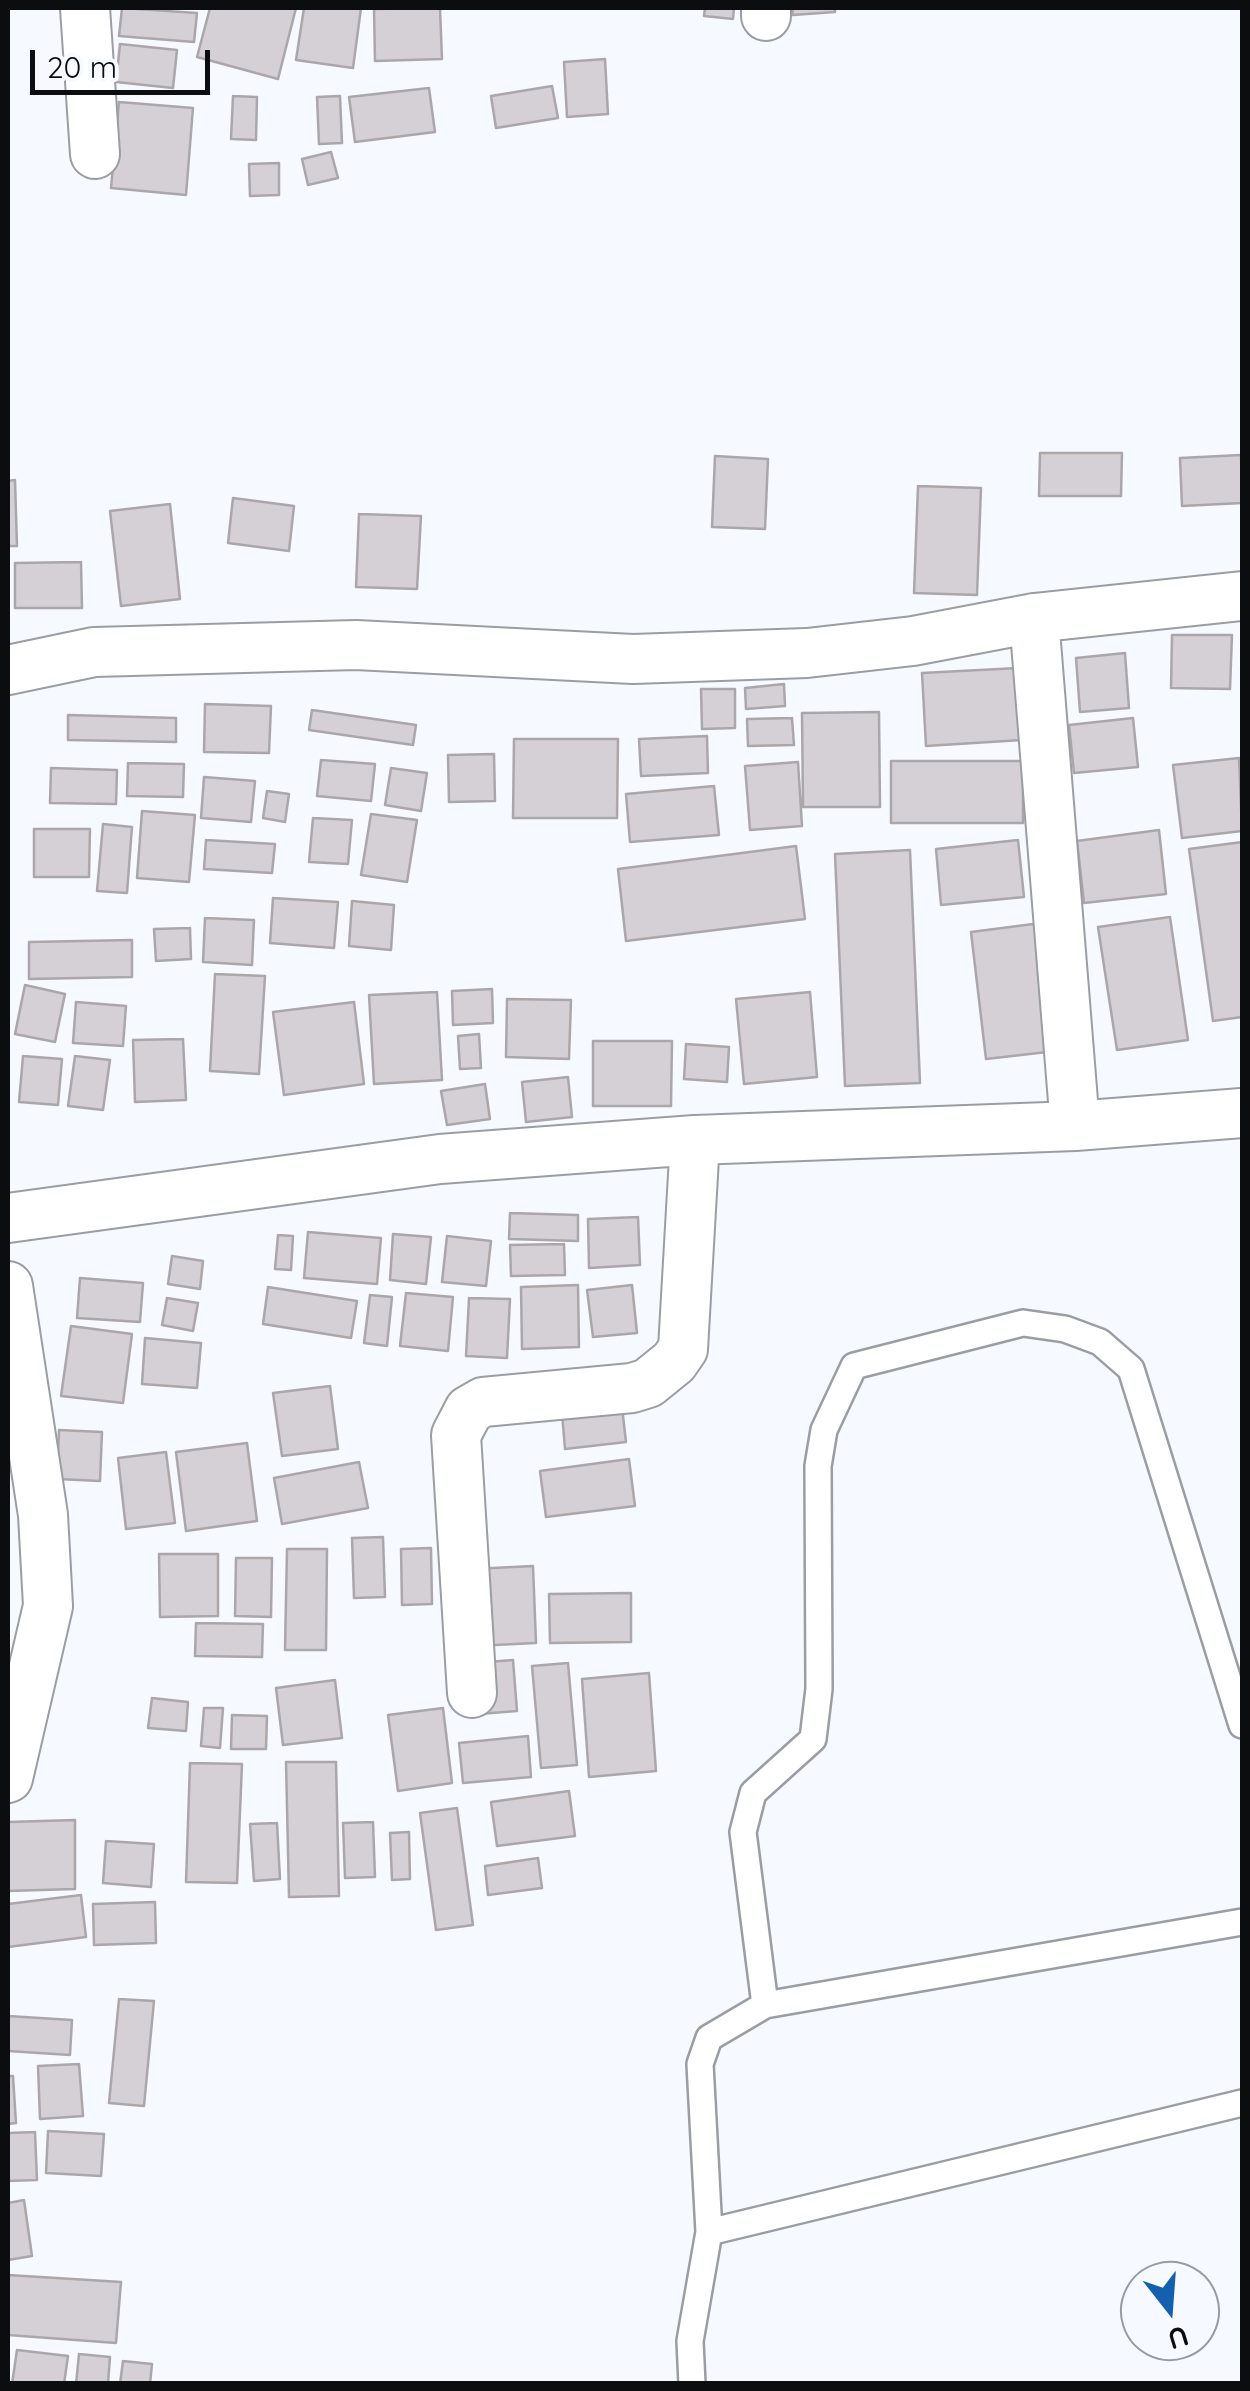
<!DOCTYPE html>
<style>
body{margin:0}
#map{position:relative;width:1250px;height:2391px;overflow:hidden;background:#f6f9ff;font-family:Quicksand,sans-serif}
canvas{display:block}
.frame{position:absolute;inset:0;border:10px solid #0c0d0e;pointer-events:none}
.north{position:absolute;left:1120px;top:2261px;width:100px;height:100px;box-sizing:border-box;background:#f6f9ff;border:2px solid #989b9f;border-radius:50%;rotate:163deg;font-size:28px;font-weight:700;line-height:40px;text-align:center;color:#0c0d0e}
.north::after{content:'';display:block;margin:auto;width:35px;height:45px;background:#145fae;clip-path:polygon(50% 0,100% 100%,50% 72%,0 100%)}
.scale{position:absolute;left:30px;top:50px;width:180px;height:45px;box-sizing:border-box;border:5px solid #0c0d0e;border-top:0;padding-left:12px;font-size:30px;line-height:35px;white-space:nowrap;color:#0c0d0e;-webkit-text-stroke:8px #f6f9ff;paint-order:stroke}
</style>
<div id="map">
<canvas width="1250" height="2391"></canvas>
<div class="frame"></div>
<div class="north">U</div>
<div class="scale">20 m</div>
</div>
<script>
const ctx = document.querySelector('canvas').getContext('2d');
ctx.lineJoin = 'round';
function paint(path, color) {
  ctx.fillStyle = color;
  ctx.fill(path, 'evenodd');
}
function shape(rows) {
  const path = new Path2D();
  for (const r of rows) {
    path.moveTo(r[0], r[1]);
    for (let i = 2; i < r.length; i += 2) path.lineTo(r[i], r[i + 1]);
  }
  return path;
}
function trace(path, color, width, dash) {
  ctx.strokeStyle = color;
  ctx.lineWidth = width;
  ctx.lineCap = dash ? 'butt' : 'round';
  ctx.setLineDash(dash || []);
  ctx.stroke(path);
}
const building = shape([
 [122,8,197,13,194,42,119,36,122,8],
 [210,8,296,8,278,79,197,57,210,8],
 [304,8,361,8,353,68,296,60,304,8],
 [440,8,442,59,375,61,374,9,440,8],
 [705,8,734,8,733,19,704,16,705,8],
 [792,8,835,8,835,12,793,15,792,8],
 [120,44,177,50,173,88,116,82,120,44],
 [605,59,608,114,567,117,564,62,605,59],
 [552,86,558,118,496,128,491,96,552,86],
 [429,88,435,132,355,142,349,97,429,88],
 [233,96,257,97,256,140,231,139,233,96],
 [340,96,342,143,319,144,317,97,340,96],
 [119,102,193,108,186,195,111,188,119,102],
 [331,152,338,178,308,185,302,159,331,152],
 [279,163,279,195,250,196,249,164,279,163],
 [1040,453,1122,453,1121,496,1039,496,1040,453],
 [1241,455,1242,503,1182,506,1180,458,1241,455],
 [715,456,768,459,765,529,712,527,715,456],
 [15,480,17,546,8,546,8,481,15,480],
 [918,486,981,488,977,595,914,593,918,486],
 [233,498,294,506,289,551,228,543,233,498],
 [170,504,180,599,121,606,110,511,170,504],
 [359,514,421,516,417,589,356,587,359,514],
 [81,562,82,608,15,608,15,563,81,562],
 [1172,635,1232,635,1230,689,1171,688,1172,635],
 [1125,653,1129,708,1080,712,1076,658,1125,653],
 [1018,668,1022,740,926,746,922,673,1018,668],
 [784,684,785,706,746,709,745,688,784,684],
 [701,689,735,689,735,728,702,729,701,689],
 [205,704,271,706,269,753,204,752,205,704],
 [312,710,416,725,413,745,309,730,312,710],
 [879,712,880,807,803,807,802,713,879,712],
 [68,715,176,718,176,742,68,740,68,715],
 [792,718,794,745,748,746,747,719,792,718],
 [1133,718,1138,767,1074,773,1069,725,1133,718],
 [707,736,708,773,641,776,639,739,707,736],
 [514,739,618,739,617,818,513,818,514,739],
 [494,754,495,801,449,802,448,755,494,754],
 [1239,758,1242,831,1182,838,1173,765,1239,758],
 [321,760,375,764,371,801,317,796,321,760],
 [891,761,1023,761,1023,823,891,823,891,761],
 [798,762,802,826,750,830,745,766,798,762],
 [128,763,184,764,183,797,127,796,128,763],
 [51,768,117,770,116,804,50,803,51,768],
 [391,768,427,773,421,811,385,805,391,768],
 [204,777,255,781,251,822,201,818,204,777],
 [714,786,719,835,630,842,626,794,714,786],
 [267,791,289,794,285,822,263,818,267,791],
 [142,811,195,815,189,882,137,878,142,811],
 [371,814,417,820,407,882,361,875,371,814],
 [313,818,352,820,348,864,309,862,313,818],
 [103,824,132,827,127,893,97,891,103,824],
 [34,829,90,829,89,877,34,877,34,829],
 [1159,830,1166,894,1084,903,1077,841,1159,830],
 [206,840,275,844,272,873,204,869,206,840],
 [1018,840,1024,897,941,905,936,849,1018,840],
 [1242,842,1242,1017,1213,1021,1189,849,1242,842],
 [796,846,805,919,626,941,618,869,796,846],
 [910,850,920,1083,845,1086,835,854,910,850],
 [273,898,338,902,334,948,270,943,273,898],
 [352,901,394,905,391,950,349,946,352,901],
 [1170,917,1188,1040,1117,1050,1098,927,1170,917],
 [205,918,254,920,252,965,203,962,205,918],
 [1041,923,1056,1051,986,1059,971,932,1041,923],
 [190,928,191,959,156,961,154,929,190,928],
 [132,940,132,977,29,979,29,942,132,940],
 [215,974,265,976,259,1074,210,1071,215,974],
 [25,985,65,994,55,1042,15,1034,25,985],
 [492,989,493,1023,453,1025,452,991,492,989],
 [437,992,442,1080,374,1084,369,995,437,992],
 [810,992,817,1077,744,1084,736,999,810,992],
 [507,999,571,1000,569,1059,506,1057,507,999],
 [76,1002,126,1006,123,1046,73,1043,76,1002],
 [354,1002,364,1084,284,1095,273,1012,354,1002],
 [479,1034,481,1068,460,1069,458,1036,479,1034],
 [183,1039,186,1100,135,1102,133,1040,183,1039],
 [593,1041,672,1041,671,1106,593,1106,593,1041],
 [686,1044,729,1047,727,1082,684,1079,686,1044],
 [23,1056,62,1059,58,1105,19,1102,23,1056],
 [75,1056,110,1060,103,1110,68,1106,75,1056],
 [568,1077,572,1117,526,1122,522,1082,568,1077],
 [485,1084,490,1119,447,1125,441,1091,485,1084],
 [510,1213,578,1215,578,1241,509,1239,510,1213],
 [638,1217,640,1265,589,1268,588,1219,638,1217],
 [308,1232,381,1238,377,1284,304,1278,308,1232],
 [393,1234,431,1237,426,1284,390,1280,393,1234],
 [278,1235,293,1236,291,1270,275,1269,278,1235],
 [447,1236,491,1241,486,1286,442,1282,447,1236],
 [564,1244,565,1275,511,1276,510,1245,564,1244],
 [172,1256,203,1261,200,1289,168,1284,172,1256],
 [80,1278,143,1283,140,1322,77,1318,80,1278],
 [578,1285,579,1347,522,1349,521,1287,578,1285],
 [632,1285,637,1333,593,1337,587,1290,632,1285],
 [268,1287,357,1301,351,1338,263,1324,268,1287],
 [406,1293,453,1297,448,1351,400,1346,406,1293],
 [370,1295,392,1297,387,1346,364,1343,370,1295],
 [167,1298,198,1303,193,1331,162,1325,167,1298],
 [469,1298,510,1299,507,1358,466,1356,469,1298],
 [71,1326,132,1334,123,1403,61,1396,71,1326],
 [145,1338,201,1343,197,1388,142,1384,145,1338],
 [330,1386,338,1449,282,1456,273,1393,330,1386],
 [622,1407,626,1442,565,1449,562,1413,622,1407],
 [59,1430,102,1432,100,1481,57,1479,59,1430],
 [247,1443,257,1521,186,1531,176,1452,247,1443],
 [166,1452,175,1523,126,1529,118,1458,166,1452],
 [629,1459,635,1506,546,1517,540,1471,629,1459],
 [359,1462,368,1508,282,1524,274,1478,359,1462],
 [383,1537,385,1597,354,1598,352,1538,383,1537],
 [431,1548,432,1604,402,1605,401,1549,431,1548],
 [287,1549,327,1549,326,1650,285,1650,287,1549],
 [159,1554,218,1554,218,1616,160,1617,159,1554],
 [236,1558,272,1558,271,1617,235,1616,236,1558],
 [533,1566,536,1643,475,1646,472,1569,533,1566],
 [631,1593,631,1642,550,1643,549,1594,631,1593],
 [196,1623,263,1624,262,1657,195,1656,196,1623],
 [513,1660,517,1711,479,1714,475,1663,513,1660],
 [568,1663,577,1765,541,1768,532,1666,568,1663],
 [649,1673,656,1771,589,1777,582,1679,649,1673],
 [335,1680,342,1738,283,1745,276,1688,335,1680],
 [152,1698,188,1702,186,1731,148,1728,152,1698],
 [204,1708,223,1708,220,1748,201,1746,204,1708],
 [443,1708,452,1783,398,1791,388,1715,443,1708],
 [232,1715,267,1716,266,1749,231,1749,232,1715],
 [528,1736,531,1777,463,1783,459,1743,528,1736],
 [286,1762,336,1762,339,1896,289,1897,286,1762],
 [190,1763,242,1764,237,1883,186,1882,190,1763],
 [569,1791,575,1836,497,1846,491,1802,569,1791],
 [457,1808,473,1925,436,1930,420,1813,457,1808],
 [75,1820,75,1889,8,1891,8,1822,75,1820],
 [373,1822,375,1877,345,1878,343,1823,373,1822],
 [277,1823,280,1879,254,1881,250,1824,277,1823],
 [409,1832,410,1879,392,1880,390,1833,409,1832],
 [106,1841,154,1844,151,1887,103,1883,106,1841],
 [538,1858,542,1888,488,1895,485,1866,538,1858],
 [81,1895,86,1937,8,1947,8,1904,81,1895],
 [155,1902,156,1943,94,1945,93,1904,155,1902],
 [119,1999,154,2001,144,2106,109,2103,119,1999],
 [8,2016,72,2020,70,2055,8,2051,8,2016],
 [79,2064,83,2116,40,2119,38,2066,79,2064],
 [8,2076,13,2076,16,2123,8,2124,8,2076],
 [48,2131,104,2134,101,2176,46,2173,48,2131],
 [35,2132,37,2180,8,2181,8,2133,35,2132],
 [24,2200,32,2256,8,2260,8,2203,24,2200],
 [8,2275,121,2282,116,2343,8,2335,8,2275],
 [17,2350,68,2356,64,2384,12,2384,17,2350],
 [79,2354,110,2357,108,2384,76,2384,79,2354],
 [123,2361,152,2364,150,2384,120,2384,123,2361]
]);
paint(building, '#d5d0d5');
trace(building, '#aba6aa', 2.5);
const service = shape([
 [765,2005,743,1832,753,1793,813,1739,819,1689,818,1466,824,1430,854,1366,1023,1323,1065,1329,1100,1342,1131,1369,1242,1725],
 [709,2232,700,2064,709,2038,765,2005,1242,1922],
 [692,2384,690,2341,709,2232,1242,2103]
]);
const minor = shape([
 [85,8,95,154],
 [766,8,766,16],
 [1034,618,1075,1126],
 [8,670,94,652,356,645,633,659,807,653,913,641,1034,618,1242,596],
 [8,1218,440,1159,695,1140,1075,1126,1242,1113],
 [8,1286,43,1515,48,1606,8,1778],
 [472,1693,456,1435,469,1410,483,1402,632,1388,648,1383,674,1362,683,1349,695,1140]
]);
trace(service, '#9a9da2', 30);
trace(minor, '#9a9da2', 52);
trace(service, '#fff', 25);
trace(minor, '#fff', 48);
</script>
